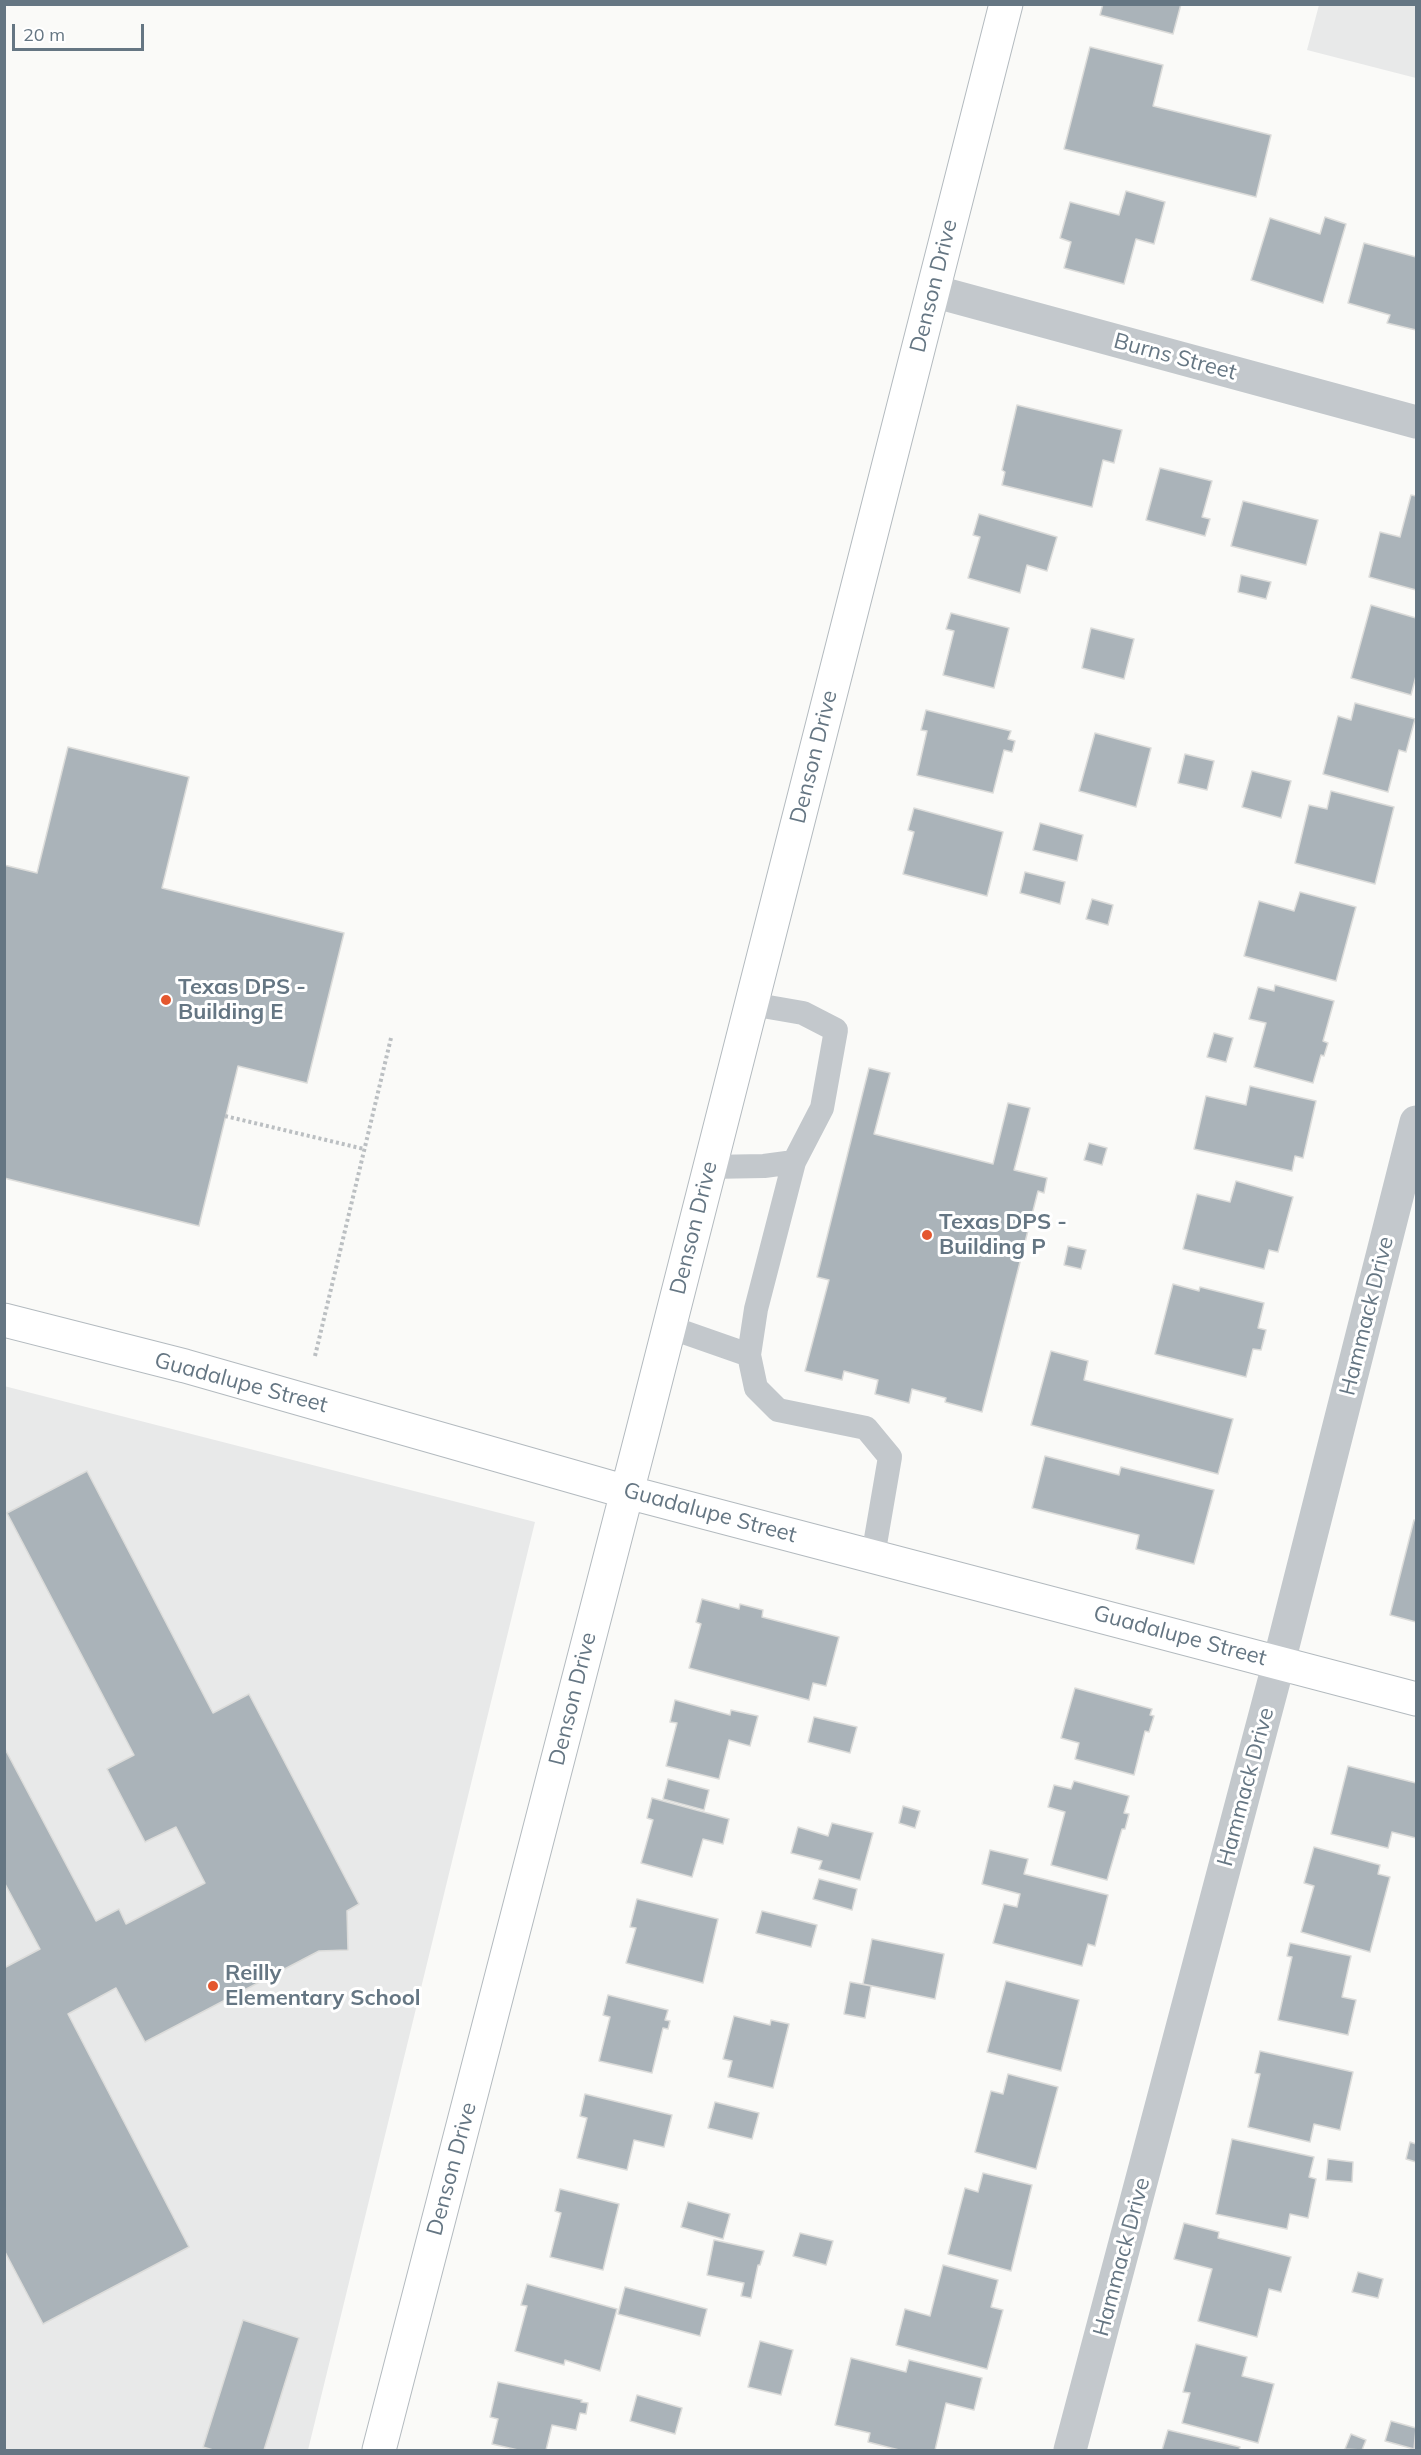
<!DOCTYPE html>
<style>
body{margin:0}
#map{position:relative;width:1421px;height:2455px;overflow:hidden;background:#fafaf8;font-family:Mulish,sans-serif}
canvas{display:block}
.frame{position:absolute;inset:0;border:6px solid #657683;pointer-events:none}
.scale{position:absolute;left:12px;top:24px;width:132px;height:27px;box-sizing:border-box;border:3px solid #657683;border-top:0;padding-left:8px;font-size:18px;line-height:21px;white-space:nowrap;color:#657683;-webkit-text-stroke:4px #fff;paint-order:stroke}
</style>
<div id="map">
<canvas width="1421" height="2455"></canvas>
<div class="frame"></div>
<div class="scale">20 m</div>
</div>
<script>
const ctx = document.querySelector('canvas').getContext('2d');
ctx.lineJoin = 'round';
function paint(path, color) {
  ctx.fillStyle = color;
  ctx.fill(path, 'evenodd');
}
function shape(rows) {
  const path = new Path2D();
  for (const r of rows) {
    path.moveTo(r[0], r[1]);
    for (let i = 2; i < r.length; i += 2) path.lineTo(r[i], r[i + 1]);
  }
  return path;
}
function trace(path, color, width, dash) {
  ctx.strokeStyle = color;
  ctx.lineWidth = width;
  ctx.lineCap = dash ? 'butt' : 'round';
  ctx.setLineDash(dash || []);
  ctx.stroke(path);
}
function label(font, color, halo, rows, align = 'center') {
  ctx.font = font + ' Mulish,sans-serif';
  ctx.lineWidth = 6;
  ctx.setLineDash([]);
  ctx.textBaseline = 'middle';
  ctx.strokeStyle = halo;
  ctx.fillStyle = color;
  for (const [text, x, y, turn = 0] of rows) {
    ctx.save();
    ctx.translate(x, y);
    ctx.rotate((+turn || 0) * Math.PI / 180);
    ctx.textAlign = isNaN(turn) ? turn : align;
    if (halo) ctx.strokeText(text, 0, 0);
    ctx.fillText(text, 0, 0);
    ctx.restore();
  }
}
paint(shape([
 [1319,5,1416,5,1416,78,1307,50],
 [4,1386,535,1522,308,2450,5,2450]
]), '#e8e9e9');
const building = shape([
 [1103,4,1181,4,1173,34,1100,15,1103,4],
 [1090,47,1163,65,1153,106,1271,135,1256,197,1064,149,1090,47],
 [1126,191,1165,202,1154,244,1136,239,1124,284,1064,268,1071,242,1060,238,1070,202,1119,215,1126,191],
 [1325,217,1346,224,1323,303,1251,280,1270,218,1320,234,1325,217],
 [1364,243,1416,257,1416,330,1387,323,1390,315,1348,303,1364,243],
 [1017,405,1122,430,1114,463,1103,460,1092,507,1002,485,1005,472,1002,470,1017,405],
 [1160,468,1212,481,1202,517,1210,519,1205,536,1146,520,1160,468],
 [1411,495,1416,496,1416,590,1369,577,1380,532,1400,537,1411,495],
 [1243,501,1318,520,1306,565,1231,546,1243,501],
 [979,514,1057,537,1047,571,1027,565,1020,593,968,578,980,537,973,535,979,514],
 [1241,575,1271,582,1266,599,1238,592,1241,575],
 [1371,605,1416,618,1416,676,1411,695,1351,678,1371,605],
 [951,613,1009,628,994,688,943,675,954,631,946,629,951,613],
 [1091,628,1134,639,1124,679,1082,668,1091,628],
 [1355,703,1415,719,1406,752,1399,750,1388,792,1323,774,1338,716,1351,720,1355,703],
 [926,710,1011,731,1008,739,1015,741,1013,749,1012,752,1004,750,993,793,917,775,927,731,921,730,926,710],
 [1095,733,1151,748,1136,807,1079,791,1095,733],
 [68,747,189,777,162,888,344,933,307,1083,238,1066,199,1226,4,1178,4,865,37,873,68,747],
 [1185,754,1214,761,1207,790,1178,783,1185,754],
 [1252,771,1291,781,1281,818,1242,807,1252,771],
 [1331,791,1394,807,1375,884,1295,863,1309,805,1327,809,1331,791],
 [914,808,1003,832,987,896,903,874,914,832,908,830,914,808],
 [1040,823,1083,835,1077,861,1033,850,1040,823],
 [1025,872,1065,882,1060,904,1020,893,1025,872],
 [1300,892,1356,907,1336,981,1244,956,1259,901,1294,911,1300,892],
 [1092,899,1113,905,1108,925,1086,919,1092,899],
 [1275,985,1334,1001,1323,1041,1328,1043,1324,1056,1321,1055,1313,1083,1254,1067,1266,1023,1249,1019,1258,987,1274,991,1275,985],
 [1214,1033,1233,1038,1226,1062,1207,1057,1214,1033],
 [869,1068,890,1073,874,1134,993,1164,1008,1103,1030,1108,1014,1170,1047,1178,1044,1193,1038,1191,982,1412,945,1402,946,1398,912,1389,909,1403,875,1394,878,1380,844,1371,842,1380,805,1371,829,1280,817,1277,869,1068],
 [1250,1086,1316,1101,1303,1158,1295,1156,1292,1171,1194,1149,1206,1096,1246,1105,1250,1086],
 [1089,1143,1107,1148,1102,1165,1084,1160,1089,1143],
 [1236,1181,1293,1197,1278,1252,1269,1250,1264,1269,1183,1249,1197,1194,1230,1202,1236,1181],
 [1068,1246,1086,1250,1081,1269,1064,1265,1068,1246],
 [1173,1284,1199,1291,1200,1287,1264,1303,1258,1328,1266,1330,1261,1350,1253,1349,1246,1377,1155,1354,1173,1284],
 [1051,1351,1088,1361,1084,1380,1233,1419,1218,1474,1031,1425,1051,1351],
 [1045,1456,1119,1475,1121,1467,1214,1490,1194,1564,1136,1549,1139,1535,1032,1508,1045,1456],
 [87,1471,213,1713,249,1694,359,1904,347,1911,348,1950,319,1951,145,2042,116,1988,68,2014,189,2247,43,2324,4,2250,4,1968,40,1949,4,1882,4,1747,96,1921,119,1909,126,1924,205,1883,176,1827,145,1842,107,1769,134,1755,7,1513,87,1471],
 [1414,1520,1416,1521,1416,1622,1390,1615,1414,1520],
 [702,1599,739,1609,740,1604,763,1610,762,1617,839,1637,826,1686,813,1683,809,1700,689,1668,701,1624,696,1622,702,1599],
 [1075,1688,1152,1709,1150,1715,1154,1716,1149,1732,1145,1731,1134,1775,1075,1759,1079,1743,1061,1738,1075,1688],
 [675,1700,730,1715,731,1710,758,1716,750,1746,729,1740,719,1779,666,1766,677,1723,670,1722,675,1700],
 [814,1717,857,1727,850,1753,808,1742,814,1717],
 [1348,1766,1416,1783,1416,1838,1392,1832,1388,1848,1331,1834,1348,1766],
 [668,1779,709,1790,704,1810,663,1799,668,1779],
 [1074,1781,1129,1796,1124,1813,1129,1814,1125,1829,1122,1829,1107,1880,1051,1865,1065,1812,1048,1807,1054,1785,1071,1789,1074,1781],
 [652,1798,729,1819,723,1844,703,1839,692,1877,641,1863,653,1820,647,1818,652,1798],
 [903,1806,920,1811,915,1828,899,1823,903,1806],
 [832,1823,873,1833,860,1880,819,1869,822,1861,791,1853,798,1827,828,1836,832,1823],
 [1314,1847,1380,1865,1378,1874,1390,1877,1370,1952,1301,1932,1314,1886,1304,1883,1314,1847],
 [990,1850,1028,1859,1024,1874,1108,1895,1095,1946,1088,1944,1082,1966,993,1943,1004,1904,1017,1907,1020,1894,982,1884,990,1850],
 [819,1879,857,1889,852,1910,813,1899,819,1879],
 [637,1899,718,1919,703,1983,626,1963,636,1928,630,1927,637,1899],
 [762,1911,817,1925,811,1947,756,1933,762,1911],
 [872,1939,944,1954,935,1999,863,1984,872,1939],
 [1290,1943,1351,1956,1342,1997,1356,2000,1348,2035,1278,2020,1292,1957,1287,1956,1290,1943],
 [1006,1981,1079,2000,1061,2071,987,2052,1006,1981],
 [850,1982,871,1986,865,2018,844,2014,850,1982],
 [608,1995,668,2010,665,2020,670,2021,668,2029,663,2028,652,2073,599,2061,610,2017,603,2015,608,1995],
 [734,2016,770,2025,771,2020,789,2024,773,2088,728,2077,732,2061,723,2059,734,2016],
 [1260,2051,1353,2072,1340,2130,1314,2124,1310,2142,1248,2127,1260,2074,1255,2073,1260,2051],
 [1008,2074,1058,2087,1036,2169,975,2152,991,2091,1003,2094,1008,2074],
 [585,2094,672,2115,664,2147,634,2140,627,2170,577,2158,587,2118,580,2116,585,2094],
 [715,2102,759,2113,752,2139,708,2128,715,2102],
 [1232,2139,1314,2157,1309,2177,1316,2179,1308,2218,1290,2214,1287,2229,1216,2214,1232,2139],
 [1410,2142,1416,2144,1416,2162,1406,2159,1410,2142],
 [1328,2159,1353,2162,1352,2182,1326,2180,1328,2159],
 [983,2173,1032,2185,1011,2271,948,2254,965,2188,978,2192,983,2173],
 [560,2189,619,2204,603,2270,550,2257,561,2213,555,2211,560,2189],
 [688,2202,730,2214,723,2239,681,2227,688,2202],
 [1184,2223,1219,2232,1218,2238,1291,2257,1281,2292,1269,2289,1257,2337,1198,2321,1212,2269,1174,2259,1184,2223],
 [800,2233,833,2241,826,2265,793,2256,800,2233],
 [714,2240,764,2251,760,2265,758,2265,751,2298,741,2296,744,2283,707,2275,714,2240],
 [943,2265,998,2280,991,2307,1003,2310,987,2369,896,2345,905,2309,930,2316,943,2265],
 [1358,2272,1383,2279,1378,2298,1352,2292,1358,2272],
 [527,2284,617,2309,600,2371,565,2360,564,2365,515,2351,527,2306,521,2305,527,2284],
 [625,2287,707,2309,700,2336,618,2314,625,2287],
 [243,2320,299,2338,264,2450,213,2450,203,2447,243,2320],
 [760,2341,793,2350,781,2395,748,2387,760,2341],
 [1196,2344,1247,2357,1242,2376,1274,2384,1258,2443,1182,2423,1190,2393,1183,2392,1196,2344],
 [851,2358,906,2372,909,2360,982,2378,974,2410,946,2403,935,2450,899,2450,868,2442,870,2433,835,2425,851,2358],
 [498,2382,582,2400,581,2402,588,2403,586,2414,580,2413,576,2430,552,2425,546,2450,518,2450,492,2444,498,2419,490,2417,498,2382],
 [637,2395,682,2408,675,2434,630,2421,637,2395],
 [1391,2421,1416,2428,1414,2449,1385,2441,1391,2421],
 [1168,2430,1240,2447,1239,2450,1162,2450,1168,2430],
 [1351,2434,1366,2440,1362,2450,1345,2449,1351,2434]
]);
paint(building, '#aab3b9');
trace(building, '#dcdcda', 1.5);
const secondary = shape([
 [4,1320,185,1366,627,1492,1416,1699],
 [379,2450,642,1434,1006,4]
]);
trace(secondary, '#b3babf', 35);
trace(shape([
 [225,1116,364,1149],
 [315,1356,391,1038]
]), '#bbbfc2', 4, [3, 3]);
trace(shape([
 [794,1162,756,1309,749,1355,756,1388,778,1410,866,1428,890,1457,873,1556],
 [709,1167,764,1166,794,1162,822,1108,836,1030,803,1013,751,1004],
 [669,1327,749,1355]
]), '#c3c8cc', 24);
trace(shape([
 [933,291,1416,422],
 [1070,2450,1279,1662,1416,1122]
]), '#c3c8cc', 33);
trace(secondary, '#fff', 33);
for (const [x, y, r, color] of [
 [166,1000,6,"#e4572e"],
 [927,1235,6,"#e4572e"],
 [213,1986,6,"#e4572e"]
]) {
  const dot = new Path2D();
  dot.arc(x, y, r, 0, 2 * Math.PI);
  ctx.fillStyle = color;
  ctx.fill(dot);
  trace(dot, '#fff', 2);
}
label('22px', '#657683', '#fff', [
 ["Denson Drive",934,286,-76],
 ["Burns Street",1175,357,15],
 ["Denson Drive",814,757,-76],
 ["Denson Drive",694,1228,-76],
 ["Hammack Drive",1367,1316,-76],
 ["Guadalupe Street",241,1383,15],
 ["Guadalupe Street",710,1513,15],
 ["Guadalupe Street",1180,1636,15],
 ["Denson Drive",573,1699,-76],
 ["Hammack Drive",1246,1787,-75],
 ["Denson Drive",452,2169,-75],
 ["Hammack Drive",1122,2257,-75]
]);
label('bold 22px', '#657683', '#fff', [
 ["Texas DPS -",178,987],
 ["Building E",178,1012],
 ["Texas DPS -",939,1222],
 ["Building P",939,1247],
 ["Reilly",225,1973],
 ["Elementary School",225,1998]
], 'left');
</script>
